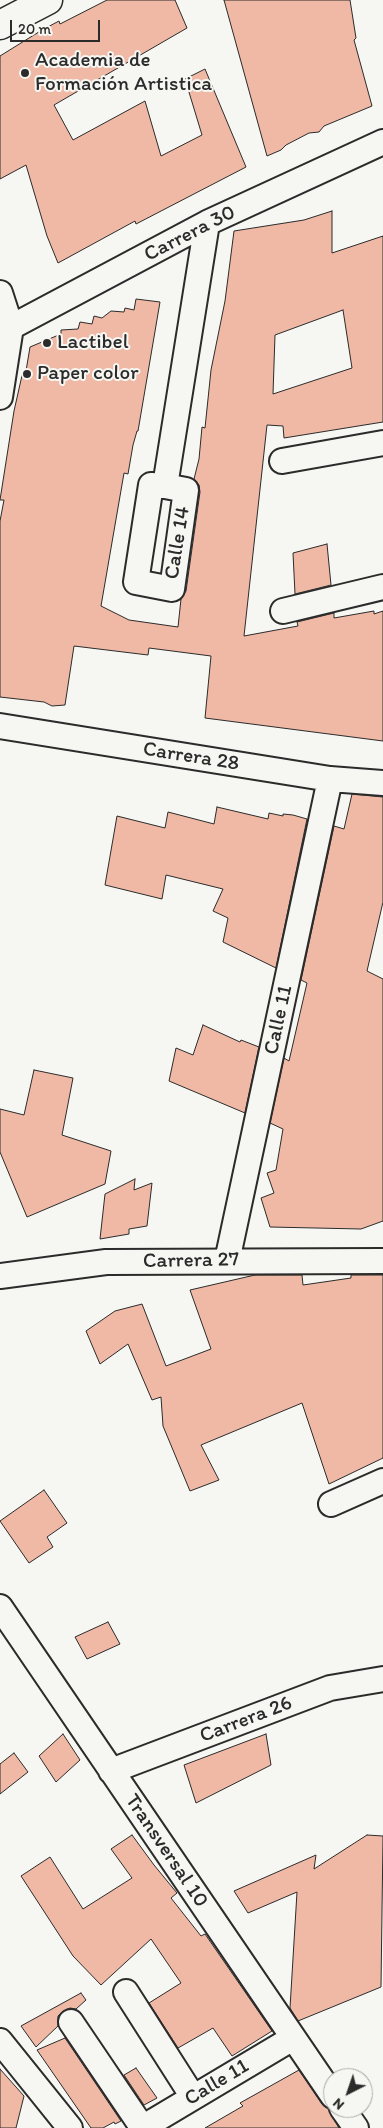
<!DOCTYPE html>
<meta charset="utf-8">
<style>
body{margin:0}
#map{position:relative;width:383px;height:2128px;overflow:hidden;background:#f6f6f2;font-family:Itim,sans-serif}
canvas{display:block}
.north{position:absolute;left:323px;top:2068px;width:50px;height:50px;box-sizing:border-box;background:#f6f6f2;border:1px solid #a5a5a2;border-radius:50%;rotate:221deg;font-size:14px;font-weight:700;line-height:20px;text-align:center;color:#2b2b2b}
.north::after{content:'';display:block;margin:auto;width:18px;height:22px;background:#2b2b2b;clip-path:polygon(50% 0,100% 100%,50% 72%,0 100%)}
.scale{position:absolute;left:10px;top:20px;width:90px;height:22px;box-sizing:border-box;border:2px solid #2b2b2b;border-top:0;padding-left:6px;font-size:15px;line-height:18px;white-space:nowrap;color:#2b2b2b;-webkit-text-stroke:4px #f6f6f2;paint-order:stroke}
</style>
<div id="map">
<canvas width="383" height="2128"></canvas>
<div class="north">N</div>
<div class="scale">20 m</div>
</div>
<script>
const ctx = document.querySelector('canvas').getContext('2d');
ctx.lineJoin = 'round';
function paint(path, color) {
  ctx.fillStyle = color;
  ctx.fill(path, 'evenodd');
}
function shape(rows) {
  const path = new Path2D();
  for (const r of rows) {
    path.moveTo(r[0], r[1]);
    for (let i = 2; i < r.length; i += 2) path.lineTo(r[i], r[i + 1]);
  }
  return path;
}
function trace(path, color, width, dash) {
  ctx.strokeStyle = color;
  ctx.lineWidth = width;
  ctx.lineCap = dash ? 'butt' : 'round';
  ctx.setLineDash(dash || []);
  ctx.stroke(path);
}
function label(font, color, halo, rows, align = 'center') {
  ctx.font = font + ' Itim,sans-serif';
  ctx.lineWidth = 4;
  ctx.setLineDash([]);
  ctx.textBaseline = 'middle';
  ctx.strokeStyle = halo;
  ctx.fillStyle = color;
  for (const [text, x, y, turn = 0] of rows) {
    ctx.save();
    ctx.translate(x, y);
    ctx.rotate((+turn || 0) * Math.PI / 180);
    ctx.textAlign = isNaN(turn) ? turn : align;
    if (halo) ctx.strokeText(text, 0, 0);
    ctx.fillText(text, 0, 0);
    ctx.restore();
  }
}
const building = shape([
 [107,0,175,0,187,28,54,105,73,140,145,101,161,156,202,135,185,79,205,69,246,167,136,224,135,221,58,263,47,236,26,165,0,179,0,56,42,30,59,21,60,24,107,0],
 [224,0,350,0,356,38,354,40,372,106,324,126,319,132,309,133,286,145,281,150,267,156,224,0],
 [332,211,332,253,383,236,383,422,284,438,283,426,267,425,244,636,298,626,297,622,334,613,334,618,374,611,374,614,383,611,383,741,205,718,211,656,149,648,148,655,74,646,65,705,52,706,44,702,0,697,0,521,4,500,0,500,14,411,23,371,26,371,30,347,61,334,61,330,78,329,80,322,92,324,94,316,102,318,111,311,124,312,125,308,134,310,136,299,160,302,138,431,137,431,133,445,128,474,124,473,101,606,129,620,178,627,181,599,186,591,200,492,199,485,194,479,199,459,202,427,205,428,211,370,225,301,234,231,304,220,332,211],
 [343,310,352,368,273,394,275,335,343,310],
 [327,544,331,585,295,594,293,553,327,544],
 [352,794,383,797,383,902,367,971,383,979,383,1221,361,1229,270,1227,261,1198,274,1193,267,1173,276,1170,283,1129,270,1123,284,1058,289,1061,307,983,301,980,334,826,344,829,352,794],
 [217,807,268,819,269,813,283,816,283,814,293,815,307,819,276,968,223,942,228,918,213,911,223,889,166,875,162,899,105,885,117,816,165,828,168,812,214,824,217,807],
 [203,1025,240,1042,241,1040,259,1047,245,1113,169,1081,176,1048,193,1055,203,1025],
 [34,1070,73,1078,62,1135,111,1151,105,1184,27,1217,0,1152,0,1109,24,1115,34,1070],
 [135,1179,134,1190,152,1183,147,1226,129,1229,129,1234,100,1239,105,1194,135,1179],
 [255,1275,302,1275,303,1285,351,1278,351,1275,383,1275,383,1458,329,1484,302,1403,201,1445,219,1480,190,1491,163,1426,161,1397,152,1400,128,1344,100,1364,86,1331,115,1311,142,1304,166,1366,211,1349,190,1290,255,1275],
 [44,1490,67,1523,47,1537,53,1547,29,1563,0,1521,44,1490],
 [108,1622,120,1644,87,1659,75,1637,108,1622],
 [63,1734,80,1760,56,1782,39,1756,63,1734],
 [266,1734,271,1765,196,1803,184,1765,266,1734],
 [14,1753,28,1772,0,1794,0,1764,14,1753],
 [132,1835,154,1865,177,1893,171,1898,201,1936,205,1934,272,2031,232,2056,213,2028,178,2048,149,2003,181,1983,151,1939,101,1985,73,1956,21,1876,50,1857,83,1909,132,1878,111,1849,132,1835],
 [367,1835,383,1836,381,1987,298,2021,290,2008,297,1892,248,1913,234,1891,316,1855,314,1869,367,1835],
 [81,1993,86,2000,76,2009,70,2008,63,2011,58,2016,58,2026,36,2047,21,2026,81,1993],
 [65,2038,121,2121,115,2124,114,2122,103,2128,91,2128,37,2050,65,2038],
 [136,2068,157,2098,144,2105,124,2075,136,2068],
 [0,2069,24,2096,16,2128,0,2128,0,2069],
 [299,2070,322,2104,328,2109,339,2128,205,2128,243,2106,240,2103,299,2070]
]);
paint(building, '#f0b9a5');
trace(building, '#2b2b2b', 1);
const street = shape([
 [0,293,11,327,0,397],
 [0,333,207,223,383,142],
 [282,461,383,443],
 [151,485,165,486,186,490,172,589,136,582,151,485],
 [165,486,207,223],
 [283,611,383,587],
 [0,726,330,779,383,783],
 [227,1261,330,779],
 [0,1276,106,1262,383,1261],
 [331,1504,383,1481],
 [0,1607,333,2096],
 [111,1771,330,1688,383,1679],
 [126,1992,193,2097],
 [71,2022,142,2127],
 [0,2041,70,2128],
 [342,2108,356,2128],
 [142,2128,293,2038]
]);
const highway = shape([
 [0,25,48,0]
]);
trace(street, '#2b2b2b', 28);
trace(highway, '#2b2b2b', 31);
trace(street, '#f6f6f2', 24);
trace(highway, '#f6f6f2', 28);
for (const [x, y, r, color] of [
 [25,73,5,"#2b2b2b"],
 [47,343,5,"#2b2b2b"],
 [27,374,5,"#2b2b2b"]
]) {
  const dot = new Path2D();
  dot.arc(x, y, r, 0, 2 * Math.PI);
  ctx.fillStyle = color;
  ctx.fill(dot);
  trace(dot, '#f6f6f2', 2);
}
label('21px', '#2b2b2b', '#f6f6f2', [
 ["Academia de",35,61],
 ["Formación Artistica",35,85],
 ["Lactibel",57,343],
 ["Paper color",37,374]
], 'left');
label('21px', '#2b2b2b', '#f6f6f2', [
 ["Carrera 30",190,234,-27],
 ["Calle 14",178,543,-81],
 ["Carrera 28",191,757,9],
 ["Calle 11",279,1020,-78],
 ["Carrera 27",191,1261,-1],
 ["Carrera 26",246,1720,-21],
 ["Transversal 10",166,1851,56],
 ["Calle 11",217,2083,-31]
]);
</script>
